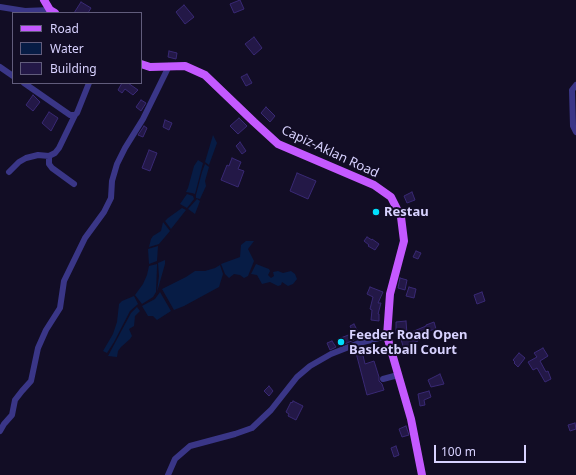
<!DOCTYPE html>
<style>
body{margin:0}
#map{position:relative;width:576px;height:475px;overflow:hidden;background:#120d25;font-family:"Noto Sans",sans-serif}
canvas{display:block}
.legend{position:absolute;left:12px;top:12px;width:130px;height:72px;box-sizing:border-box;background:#120d25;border:1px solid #615c7c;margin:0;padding:5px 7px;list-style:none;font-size:12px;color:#d8d2ff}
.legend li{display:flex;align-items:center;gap:8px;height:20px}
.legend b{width:20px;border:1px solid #615c7c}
.scale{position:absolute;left:434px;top:445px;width:92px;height:18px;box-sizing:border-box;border:2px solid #d8d2ff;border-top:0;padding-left:5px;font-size:12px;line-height:14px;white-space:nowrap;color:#d8d2ff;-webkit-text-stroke:3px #120d25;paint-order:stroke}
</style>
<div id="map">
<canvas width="576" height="475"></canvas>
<ul class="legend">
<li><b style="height:5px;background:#c459ff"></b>Road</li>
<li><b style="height:11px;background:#071c45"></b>Water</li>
<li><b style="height:11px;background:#231847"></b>Building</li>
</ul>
<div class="scale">100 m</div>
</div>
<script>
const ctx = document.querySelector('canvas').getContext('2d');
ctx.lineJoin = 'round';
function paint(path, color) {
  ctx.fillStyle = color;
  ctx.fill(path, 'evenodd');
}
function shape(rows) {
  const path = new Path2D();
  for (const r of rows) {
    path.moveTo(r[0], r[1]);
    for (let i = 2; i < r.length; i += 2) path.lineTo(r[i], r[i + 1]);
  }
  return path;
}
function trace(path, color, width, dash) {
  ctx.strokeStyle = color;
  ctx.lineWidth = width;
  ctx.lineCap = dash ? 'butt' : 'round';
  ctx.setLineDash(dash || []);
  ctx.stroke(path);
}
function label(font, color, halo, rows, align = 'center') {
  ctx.font = font + ' "Noto Sans",sans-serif';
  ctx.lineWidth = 4;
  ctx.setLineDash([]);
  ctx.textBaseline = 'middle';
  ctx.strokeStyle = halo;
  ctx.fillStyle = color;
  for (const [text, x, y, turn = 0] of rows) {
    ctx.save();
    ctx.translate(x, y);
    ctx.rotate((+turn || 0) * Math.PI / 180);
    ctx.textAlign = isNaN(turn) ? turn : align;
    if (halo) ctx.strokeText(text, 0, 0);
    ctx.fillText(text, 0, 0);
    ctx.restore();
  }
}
paint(shape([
 [213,135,217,143,209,165,205,162],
 [198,160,203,163,195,194,192,193,186,192,188,188,194,166],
 [205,164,209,167,205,181,206,186,200,199,196,198,196,195,202,172],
 [187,194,193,196,194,199,187,208,180,204],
 [197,199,200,201,195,214,188,209],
 [182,208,186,210,171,229,165,221,168,218],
 [163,222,170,231,159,244,149,247,151,239,153,236,161,231],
 [246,241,254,241,248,249,254,261,248,276,244,278,240,275,234,274,229,278,225,274,221,264,240,257,241,245],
 [158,246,157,261,149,264,148,249],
 [165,260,165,264,157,292,159,276,158,263],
 [157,264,157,266,156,292,153,297,142,304,135,295,143,284,147,275,149,266],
 [256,264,269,269,270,271,268,275,271,278,274,276,273,272,278,271,283,273,291,271,295,274,297,279,293,284,288,286,282,282,281,285,278,286,270,282,262,284,257,275,251,274],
 [220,265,223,274,219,287,184,306,174,310,162,289,186,277,195,271,205,271,215,268],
 [160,292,171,311,157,320,153,316,148,316,142,306,155,299],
 [134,296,138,304,130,311,114,342,107,353,103,351,113,334,117,322,119,304,122,301],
 [137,307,140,311,135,316,134,326,129,329,132,336,130,339,121,347,118,351,117,357,108,356,131,313]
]), '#071c45');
const building = shape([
 [240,0,244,9,234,13,230,4,240,0],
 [81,2,91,8,88,13,74,13,81,2],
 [184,5,194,17,185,24,176,12,184,5],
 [254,37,262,48,254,55,245,44,254,37],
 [169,51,177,53,176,59,168,57,169,51],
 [247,74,252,83,246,86,241,77,247,74],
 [122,83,128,83,138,90,133,95,125,89,122,93,118,90,122,83],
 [33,95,40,102,33,111,26,105,33,95],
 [141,100,146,103,141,111,136,107,141,100],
 [266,107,275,116,270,122,261,113,266,107],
 [49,112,58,118,51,131,42,123,49,112],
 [239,118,247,126,238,134,230,126,239,118],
 [165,120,172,123,169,130,163,127,165,120],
 [144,126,147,128,143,137,138,135,144,126],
 [240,142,246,151,242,154,236,146,240,142],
 [149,150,157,153,150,171,142,168,149,150],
 [232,158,241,162,238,169,244,171,238,187,221,180,227,165,229,166,232,158],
 [297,173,316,181,308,199,290,191,297,173],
 [412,192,415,200,407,203,404,196,412,192],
 [367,237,372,240,372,239,379,244,375,250,368,246,369,245,364,241,367,237],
 [416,251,421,253,418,259,413,257,416,251],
 [400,278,407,280,405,290,398,288,400,278],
 [370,287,383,292,378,303,381,303,378,314,379,314,379,321,371,320,372,310,370,309,373,297,367,294,370,287],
 [409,287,416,289,414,298,406,296,409,287],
 [482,292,485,301,477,304,474,295,482,292],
 [406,321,407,334,426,326,426,325,434,322,436,329,424,332,426,335,418,338,418,341,408,345,409,352,403,354,402,349,404,349,399,333,396,333,396,322,406,321],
 [354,324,357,330,353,332,350,326,354,324],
 [351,334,354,340,340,346,338,339,351,334],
 [332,341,336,347,330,350,327,343,332,341],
 [361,347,365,364,374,361,379,377,379,381,382,384,384,390,367,395,355,349,361,347],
 [543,348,548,356,540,361,546,372,548,371,551,379,545,382,537,368,533,370,528,362,537,357,534,353,543,348],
 [519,353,525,358,518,367,514,363,515,362,513,360,519,353],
 [440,374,444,384,431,387,428,380,440,374],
 [269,386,273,391,269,396,264,391,269,386],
 [429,391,431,397,424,400,425,405,420,406,418,394,429,391],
 [293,401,303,406,296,420,288,416,289,414,286,412,291,402,292,403,293,401],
 [575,423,576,429,570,431,568,425,575,423],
 [406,426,409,435,402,437,399,429,406,426],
 [396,446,399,455,394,457,391,448,396,446]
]);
paint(building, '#231847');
trace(building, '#392974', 1);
trace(shape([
 [0,7,25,11,50,10],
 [0,67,13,76],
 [24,83,70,115,75,115,77,113,89,83],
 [576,85,572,90,573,126,576,132],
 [49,156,49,164,52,168,74,184],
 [9,172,19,162,26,158,38,155,49,156,55,153,59,148,75,115],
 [383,379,398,375],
 [0,431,4,424,12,415,15,400,22,391,31,381,38,348,46,330,60,308,64,281,85,238,104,212,111,198,112,181,117,164,125,148,143,119,169,66],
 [168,475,175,459,190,446,235,434,252,428,271,410,297,377,310,366,331,354,359,343,387,336]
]), '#3a3687', 6);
trace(shape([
 [44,0,50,10,55,13],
 [141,64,150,67,185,66,205,75,254,122,278,144,374,185,391,197,401,217,404,241,390,294,387,336,411,419,422,475]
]), '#c459ff', 8);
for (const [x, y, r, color] of [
 [376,212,4,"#00dffd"],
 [341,342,4,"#00dffd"]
]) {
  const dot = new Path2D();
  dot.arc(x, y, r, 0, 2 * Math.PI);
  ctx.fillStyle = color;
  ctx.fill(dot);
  trace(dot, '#120d25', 1.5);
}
label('13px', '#d8d2ff', '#120d25', [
 ["Capiz-Aklan Road",330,152,25]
]);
label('bold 13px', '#d8d2ff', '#120d25', [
 ["Restau",384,212],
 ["Feeder Road Open",349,335],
 ["Basketball Court",349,350]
], 'left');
</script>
